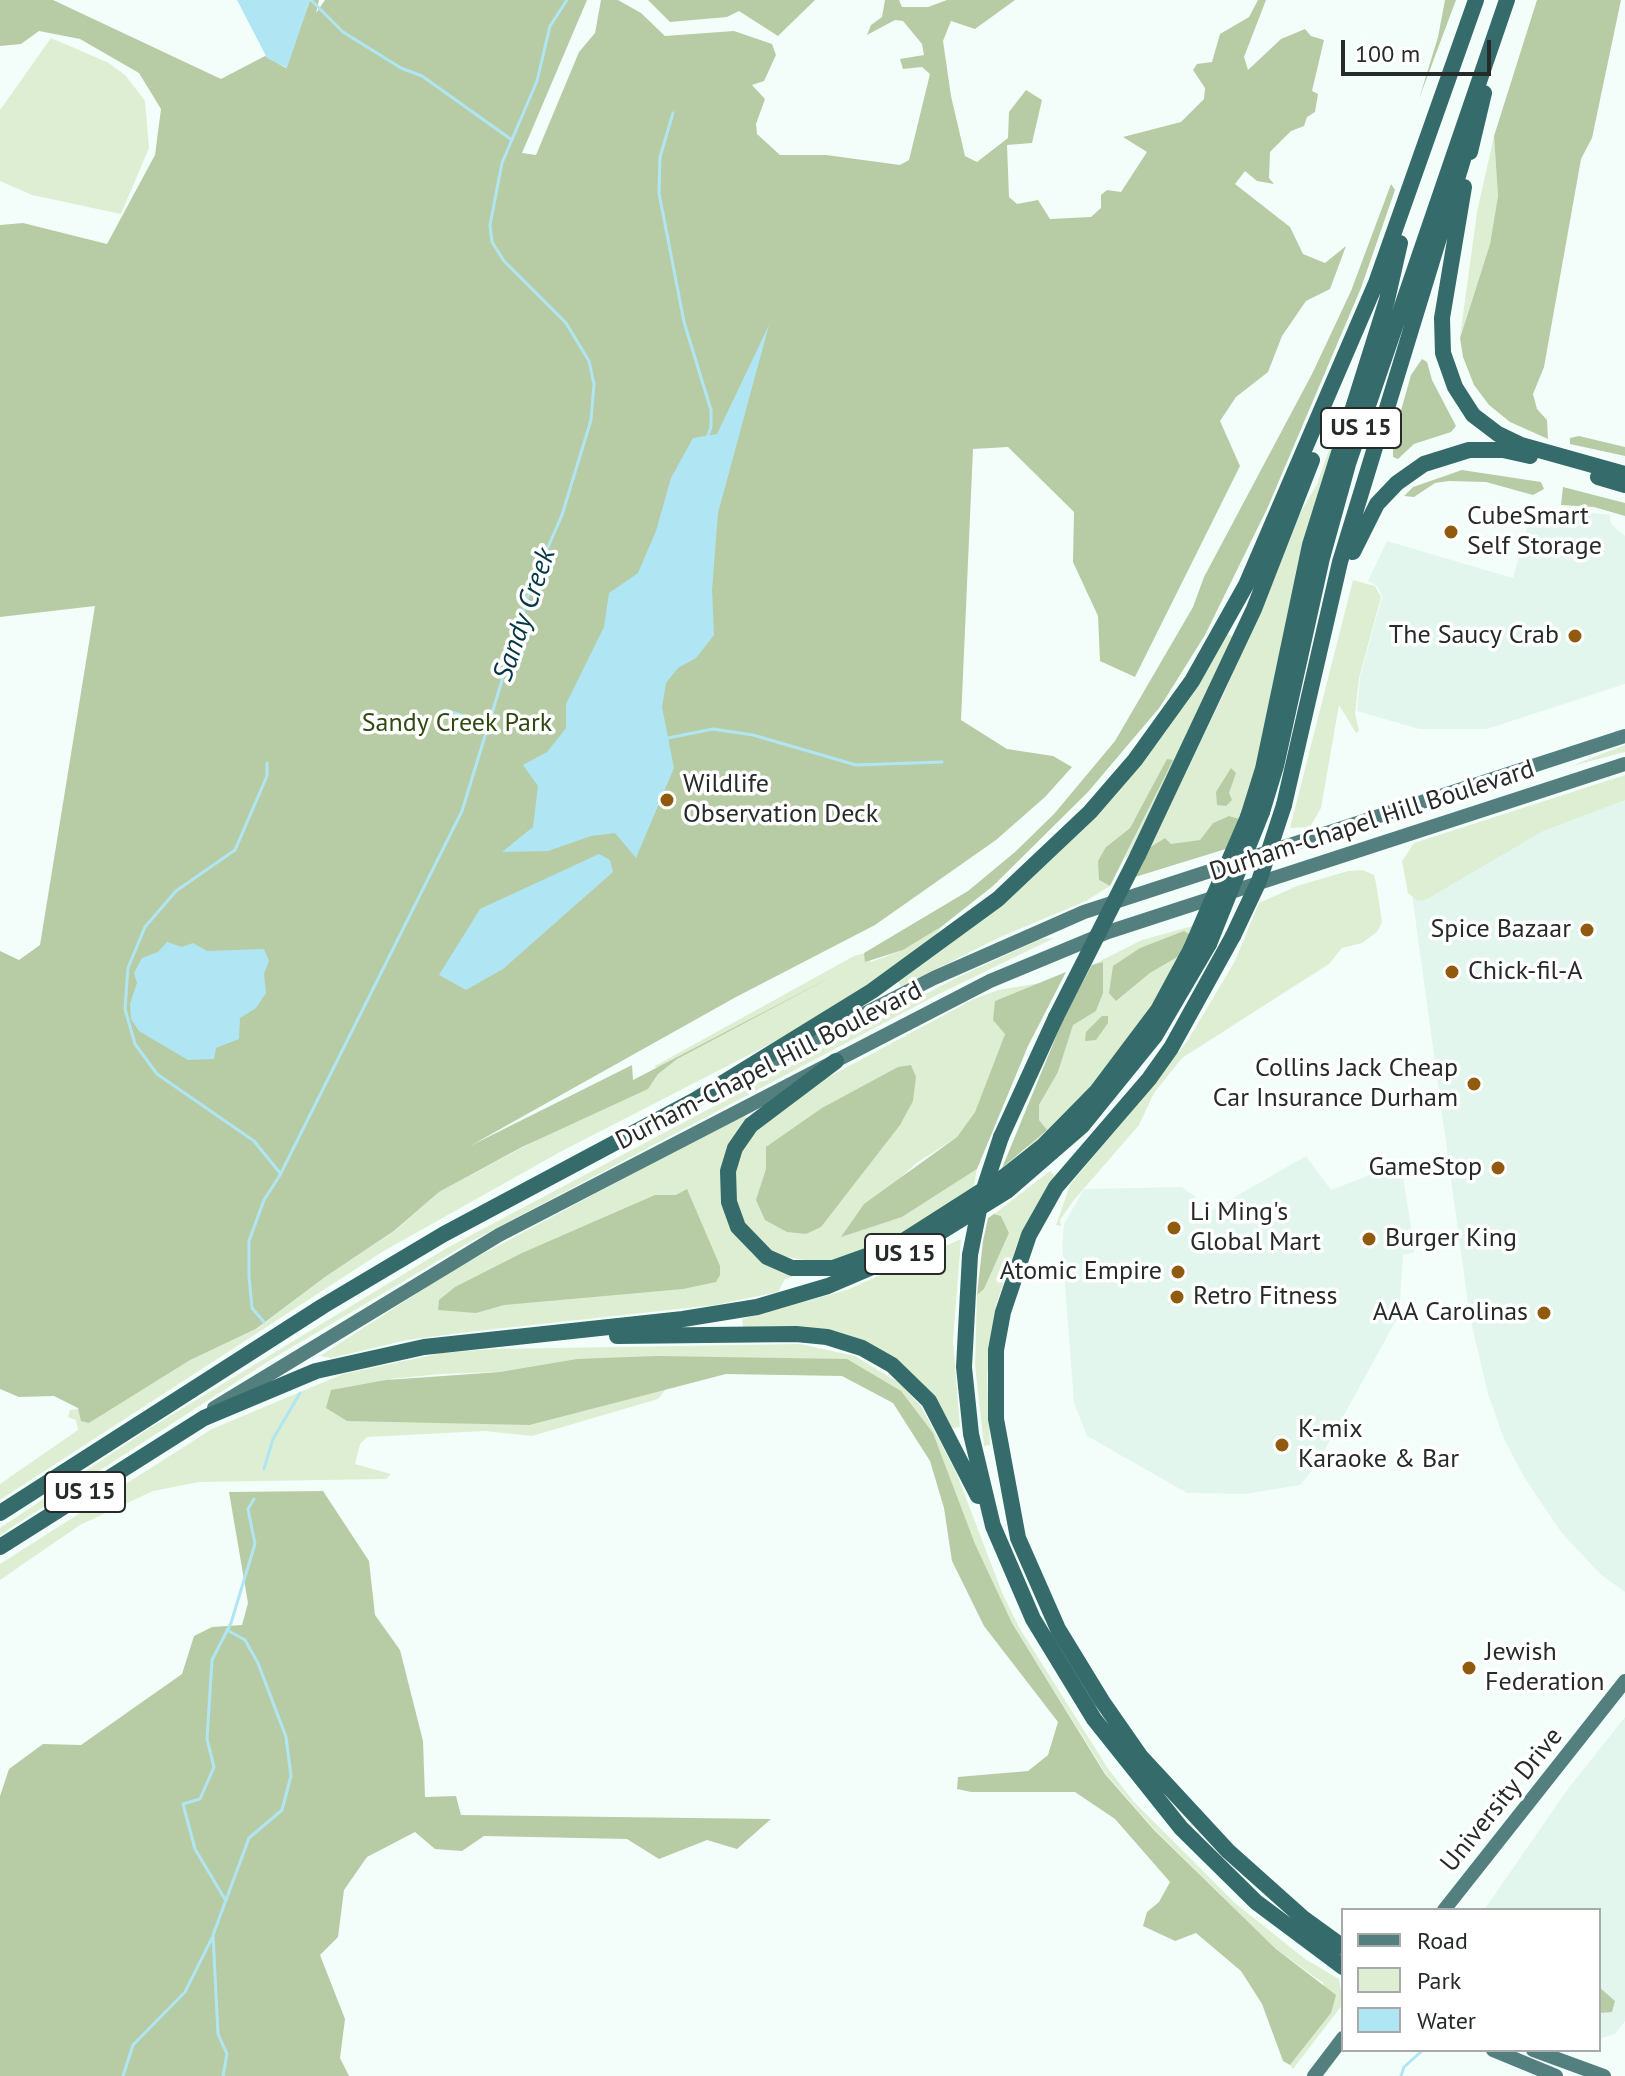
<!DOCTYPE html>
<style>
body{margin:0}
#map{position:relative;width:1625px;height:2076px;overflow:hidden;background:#f3fefa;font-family:"PT Sans",sans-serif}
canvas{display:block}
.legend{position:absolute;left:1341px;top:1908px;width:260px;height:144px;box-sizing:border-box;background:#fff;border:2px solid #a8aaa9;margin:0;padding:10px 14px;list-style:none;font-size:24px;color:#262a28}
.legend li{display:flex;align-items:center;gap:16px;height:40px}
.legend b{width:40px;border:2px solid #a8aaa9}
.scale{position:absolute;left:1341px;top:40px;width:150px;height:36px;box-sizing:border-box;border:4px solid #262a28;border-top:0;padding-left:10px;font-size:24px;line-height:28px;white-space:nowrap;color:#262a28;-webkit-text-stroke:6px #fff;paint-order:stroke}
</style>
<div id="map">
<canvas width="1625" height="2076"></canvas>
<ul class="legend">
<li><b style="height:10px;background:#53807e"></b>Road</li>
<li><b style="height:22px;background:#deeed2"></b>Park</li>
<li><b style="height:22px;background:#b0e6f3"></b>Water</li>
</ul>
<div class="scale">100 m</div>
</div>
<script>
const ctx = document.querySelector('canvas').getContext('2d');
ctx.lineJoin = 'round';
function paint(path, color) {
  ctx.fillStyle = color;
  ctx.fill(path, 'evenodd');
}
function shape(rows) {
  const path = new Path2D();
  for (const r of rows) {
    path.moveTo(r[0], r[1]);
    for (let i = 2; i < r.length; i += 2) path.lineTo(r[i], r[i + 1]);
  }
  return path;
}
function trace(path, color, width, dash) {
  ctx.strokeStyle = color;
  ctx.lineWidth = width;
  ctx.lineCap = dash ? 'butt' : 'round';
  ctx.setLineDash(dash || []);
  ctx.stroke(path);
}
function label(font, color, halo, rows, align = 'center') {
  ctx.font = font + ' "PT Sans",sans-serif';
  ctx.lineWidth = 7;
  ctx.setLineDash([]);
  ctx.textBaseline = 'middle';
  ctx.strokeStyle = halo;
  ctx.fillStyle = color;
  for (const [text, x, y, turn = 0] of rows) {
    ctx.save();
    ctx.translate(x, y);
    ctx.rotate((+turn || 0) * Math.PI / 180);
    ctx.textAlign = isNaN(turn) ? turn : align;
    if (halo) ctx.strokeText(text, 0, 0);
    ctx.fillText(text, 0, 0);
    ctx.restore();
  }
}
paint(shape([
 [1567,510,1610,515,1611,524,1625,536,1625,684,1487,729,1419,729,1357,711,1360,677,1382,597,1378,587,1368,581,1387,541,1513,578,1531,514],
 [1625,784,1625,1592,1600,1574,1561,1532,1524,1477,1504,1439,1488,1394,1470,1318,1407,858],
 [1306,1156,1331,1190,1401,1163,1415,1252,1403,1255,1399,1315,1316,1466,1300,1485,1246,1494,1187,1493,1087,1436,1074,1403,1062,1245,1064,1224,1084,1189,1182,1187,1196,1197,1198,1218],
 [1625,1717,1625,2021,1615,2034,1599,2039,1599,1910,1484,1910,1567,1790]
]), '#e2f6ee');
paint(shape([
 [51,38,109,63,126,76,145,101,149,148,121,214,32,195,0,181,0,110],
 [1494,136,1498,196,1490,244,1460,337,1477,212],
 [1335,433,1257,765,1240,819,1229,816,1213,823,1200,840,1149,848,1226,689,1299,515,1317,484],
 [1353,580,1375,586,1381,597,1359,678,1355,713,1359,731,1356,733,1339,705,1321,808,1310,827,1290,828],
 [1228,634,1233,637,1129,855,1125,858,1172,760,1167,760,1130,828,1106,847,1099,880,1110,886,1086,901,998,938,901,987,898,982,1003,903,1078,834,1165,733],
 [1625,745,1625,752,1572,766,1581,762],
 [1625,775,1625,800,1543,831,1427,899,1418,901,1408,893,1402,861,1414,843],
 [1363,870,1374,875,1376,883,1382,922,1377,932,1362,943,1342,948,1329,964,1182,1058,1154,1093,1139,1125,1074,1200,1060,1220,1061,1226,1056,1225,1070,1185,1188,1040,1235,961,1259,903,1297,886,1348,871],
 [1196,925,1191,935,1116,1001,1150,973,1179,956,1166,985,1111,1064,1049,1132,1027,1149,1039,1120,1039,1105,1058,1072,1073,1024,1096,1011,1103,993,1103,962,1092,965,1142,940],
 [941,927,935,938,884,975,776,1041,560,1152,382,1252,0,1500,0,1484,78,1430,76,1420,68,1417,70,1410,78,1409,89,1423,189,1360,257,1329,325,1277,395,1231,439,1192,544,1136,648,1088,658,1074,655,1066,854,956,865,953,871,962,903,950],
 [1054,938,935,996,470,1242,272,1359,0,1535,0,1528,150,1428,445,1249,954,979,1041,939],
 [1040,983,995,1001,1005,1034,975,1112,957,1137,915,1164,842,1236,902,1217,977,1169,973,1191,943,1212,869,1251,824,1263,775,1255,751,1236,735,1204,733,1170,748,1135,808,1088,974,999,998,990],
 [744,1114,748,1121,737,1135,728,1221,752,1254,768,1265,800,1274,785,1279,778,1292,715,1305,468,1332,407,1340,331,1358,320,1356,453,1270],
 [1050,1171,1055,1176,1018,1241,996,1305,987,1376,990,1445,984,1446,975,1365,977,1295,984,1289,1009,1233,1001,1216,994,1214],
 [961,1239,953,1341,960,1427,951,1428,887,1355,743,1327,742,1319,847,1290],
 [800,1344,855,1356,901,1384,922,1408,956,1472,1003,1595,1020,1629,1109,1770,1134,1802,1235,1903,1305,1959,1339,1979,1343,2004,1293,2069,1290,2065,1331,2013,1323,1983,1276,1949,1154,1829,1106,1774,1012,1623,974,1543,933,1433,847,1359,441,1374,389,1379,531,1425,666,1389,658,1399,532,1436,485,1431,367,1437,360,1444,355,1464,391,1474,386,1479,199,1482,153,1491,80,1525,0,1580,0,1564,212,1429,343,1374,442,1353,493,1349]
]), '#deeed2');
paint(shape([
 [0,0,53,0,221,79,265,56,286,68,310,0,319,0,316,13,325,0,587,0,522,153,536,155,579,52,595,33,601,0,618,0,641,13,665,36,734,31,772,44,776,55,764,81,752,85,765,99,756,124,757,134,780,155,826,155,900,165,909,160,930,74,922,67,903,69,900,59,924,55,922,44,903,21,895,20,867,35,871,25,882,17,885,0,899,0,902,7,928,7,947,0,1015,0,975,29,951,21,943,41,951,96,965,156,977,162,1008,138,1009,112,1026,90,1042,100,1032,143,1007,145,1009,197,1017,204,1038,200,1050,219,1091,217,1101,208,1101,195,1107,190,1121,192,1147,152,1123,137,1181,122,1204,99,1205,88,1193,70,1197,64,1212,62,1220,34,1249,17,1258,0,1266,0,1244,57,1248,70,1281,39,1305,29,1311,36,1324,40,1312,91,1318,94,1315,112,1307,117,1304,126,1291,131,1270,152,1269,178,1274,184,1257,181,1245,171,1235,184,1290,227,1303,254,1325,263,1346,246,1330,289,1306,301,1282,336,1268,372,1236,397,1220,421,1240,466,1135,677,1100,661,1098,616,1073,562,1074,512,1008,447,973,449,961,720,1007,749,1053,756,1072,767,1045,797,996,840,875,925,736,997,470,1146,632,1065,633,1080,837,974,677,1059,658,1074,648,1089,522,1147,439,1192,394,1231,325,1277,256,1329,190,1360,89,1423,81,1421,78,1408,54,1396,19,1397,0,1389,0,951,19,960,40,945,95,606,0,617,0,225,23,223,107,244,155,155,161,109,139,73,80,39,39,31,21,44,0,46],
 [648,0,815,0,778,36,739,11,727,17,670,22],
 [1445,0,1456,0,1419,99,1438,37],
 [1537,0,1621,0,1592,138,1581,159,1544,367,1533,394,1537,409,1547,420,1548,439,1510,422,1489,405,1474,385,1463,357,1460,338,1490,244,1498,196,1494,136],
 [1391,184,1395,190,1361,288,1267,509,1205,635,1160,707,1088,792,993,886,941,927,903,950,865,962,864,953,968,891,1015,852,1054,814,1115,741,1193,607,1204,577,1312,374,1351,291],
 [1422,359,1427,362,1432,380,1456,426,1451,432,1414,444,1398,459,1393,457,1393,439,1411,375],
 [1579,436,1625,447,1625,456,1570,444,1570,438],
 [1462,470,1541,482,1544,489,1533,495,1486,482,1449,481,1435,483,1414,497,1404,496,1413,487],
 [1563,487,1625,503,1625,516,1594,507,1561,505],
 [1167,759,1173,760,1110,886,1099,880,1098,861,1106,847,1130,828],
 [1231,768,1236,773,1229,793,1232,800,1226,806,1217,805,1216,792],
 [1229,816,1240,819,1229,848,1135,877,1149,848,1165,838,1171,844,1200,840,1213,823],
 [1184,931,1191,935,1179,956,1150,973,1116,1001,1109,993,1113,966,1140,948],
 [1103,962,1103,993,1096,1011,1073,1025,1058,1072,1039,1105,1039,1120,1047,1130,1002,1168,1065,1015,1092,965],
 [1066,972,1028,1046,977,1169,902,1217,841,1237,864,1204,957,1137,975,1112,1005,1034,993,1020,995,1001],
 [1102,1016,1108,1016,1108,1023,1096,1040,1085,1041,1086,1032],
 [911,1065,916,1077,913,1101,900,1125,821,1227,806,1234,787,1232,765,1220,756,1200,766,1169,766,1147,822,1108,898,1067],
 [687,1189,720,1266,720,1275,716,1282,683,1289,504,1305,476,1313,438,1310,439,1300,455,1287,522,1253,655,1195,676,1195],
 [994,1214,1001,1216,1009,1233,984,1289,977,1295,983,1241,988,1218],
 [657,1356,847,1359,901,1391,933,1433,975,1544,1012,1623,1105,1774,1154,1830,1276,1949,1336,1995,1331,2013,1290,2065,1283,2061,1262,2004,1241,1971,1196,1933,1175,1941,1143,1926,1147,1912,1159,1902,1170,1882,1115,1819,1075,1792,971,1792,957,1789,958,1777,1028,1771,1048,1755,1058,1722,984,1626,952,1561,944,1508,930,1461,893,1403,842,1376,726,1374,530,1425,347,1421,326,1408,331,1390,386,1380,500,1372,577,1359],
 [323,1491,369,1561,375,1615,400,1650,423,1741,425,1797,456,1796,461,1815,771,1819,737,1849,707,1840,659,1859,627,1839,484,1836,462,1851,435,1849,415,1832,367,1857,344,1890,338,1937,320,1955,345,2019,340,2058,349,2076,0,2076,0,1796,9,1769,43,1744,81,1745,182,1674,194,1636,212,1627,242,1625,248,1603,229,1492],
 [1599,1987,1615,2001,1612,2012,1599,2013]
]), '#b7cca5');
paint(shape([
 [237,0,310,0,287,68,267,58],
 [769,325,718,513,712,590,714,635,696,658,678,668,666,683,662,707,674,768,636,858,615,833,591,836,548,851,502,852,533,827,538,786,523,765,547,752,566,728,566,704,604,627,609,593,638,573,656,531,671,478,693,438,717,434],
 [599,854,610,860,613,872,503,969,466,990,439,975,480,909],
 [167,942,182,947,193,943,207,951,264,949,269,961,264,974,266,993,256,1008,240,1018,239,1039,216,1048,214,1059,188,1060,139,1031,131,1019,130,1004,137,983,134,973,142,958,158,952]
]), '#b0e6f3');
trace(shape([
 [311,0,343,32,401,68,422,76,512,140],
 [673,113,660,157,659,193,684,322,711,410,711,427,707,438],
 [445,710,490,724],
 [668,738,713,729,753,735,856,765,942,762],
 [267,763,267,776,235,850,176,891,145,927,128,968,125,1009,135,1044,157,1074,254,1141,280,1173],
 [264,1322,252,1308,249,1276,249,1241,264,1200,280,1175,462,811,531,586,562,515,591,420,594,384,589,361,566,323,504,261,492,242,490,225,502,163,537,81,550,26,567,0],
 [264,1469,273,1439,300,1393],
 [226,1901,195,1849,183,1804,200,1799,214,1767,207,1739,212,1660,231,1623,255,1544,248,1509,254,1499],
 [123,2076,133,2045,185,1992,212,1938],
 [223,2076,227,2054,218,2034,213,1935,249,1838,282,1810,291,1776,286,1737,258,1663,245,1640,227,1630],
 [1401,2076,1404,2067,1423,2050]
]), '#b0e6f3', 3);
trace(shape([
 [764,1065,934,978,1084,912,1625,736],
 [214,1408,499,1235,990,981,1108,932,1625,764],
 [1444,1910,1625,1681],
 [1493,2050,1556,2076],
 [1533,2050,1604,2076],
 [1314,2076,1343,2038]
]), '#53807e', 14);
trace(shape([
 [1470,152,1484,93],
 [1464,187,1442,318,1443,353,1455,387,1473,415,1498,434,1521,445,1625,474],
 [1598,477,1625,485],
 [1353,552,1377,504,1397,483,1424,464,1469,450,1503,450,1530,456],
 [1284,805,1340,562,1469,140],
 [1262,812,1276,766,1322,558,1348,464,1507,0],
 [1248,817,1263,769,1310,545,1387,300,1400,243],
 [1138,855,1254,609,1312,460],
 [1233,936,1171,1048,1149,1079,1056,1187,1029,1235,1003,1312,996,1350,996,1419,1018,1538,1058,1629,1102,1701,1141,1757,1228,1851,1303,1918,1343,1947],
 [836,1061,751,1125,735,1148,728,1171,729,1202,738,1227,767,1257,792,1268,833,1268,897,1245,1005,1176,1043,1146,1097,1091,1158,1010,1191,949],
 [1001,1137,1056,1017],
 [970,1255,964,1367,971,1434,993,1526,1033,1619,1094,1719,1181,1828,1256,1902,1343,1967],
 [617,1336,796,1334,827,1337,862,1348,892,1365,929,1401,978,1496],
 [0,1513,323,1306,444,1234,695,1100,872,991,998,899,1090,812,1135,760,1192,681,1246,585,1376,283,1476,0],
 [0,1547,204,1418,316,1371,424,1347,683,1319,757,1307,828,1286,910,1251,1007,1191,1082,1126,1155,1036,1209,944]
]), '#356b6a', 16);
trace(shape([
 [1233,936,1259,881,1284,805],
 [1209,944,1262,812],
 [1191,949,1248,817],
 [1056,1017,1138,855],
 [970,1255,982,1195,1001,1137]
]), '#356b6a', 16);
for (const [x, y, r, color] of [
 [1451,532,8,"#905b0e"],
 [1575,636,8,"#905b0e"],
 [667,800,8,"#905b0e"],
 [1587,930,8,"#905b0e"],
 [1452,972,8,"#905b0e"],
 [1474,1084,8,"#905b0e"],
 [1498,1168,8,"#905b0e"],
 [1174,1228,8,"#905b0e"],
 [1369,1239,8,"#905b0e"],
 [1178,1272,8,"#905b0e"],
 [1177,1297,8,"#905b0e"],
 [1544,1313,8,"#905b0e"],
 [1282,1445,8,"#905b0e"],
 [1469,1668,8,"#905b0e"]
]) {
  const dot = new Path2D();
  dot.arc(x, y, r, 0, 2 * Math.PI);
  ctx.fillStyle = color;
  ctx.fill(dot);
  trace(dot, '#fff', 3);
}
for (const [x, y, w] of [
 [1361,428,80],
 [905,1254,80],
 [85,1492,80]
]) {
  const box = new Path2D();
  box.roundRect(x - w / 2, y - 20, w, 40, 6);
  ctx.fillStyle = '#fff';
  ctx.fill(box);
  trace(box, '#262a28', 2);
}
label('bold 24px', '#262a28', null, [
 ["US 15",1361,428],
 ["US 15",905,1254],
 ["US 15",85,1492]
]);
label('26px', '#262a28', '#fff', [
 ["CubeSmart",1467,517],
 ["Self Storage",1467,547],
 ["The Saucy Crab",1559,636,"right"],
 ["Wildlife",683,785],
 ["Observation Deck",683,815],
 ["Spice Bazaar",1571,930,"right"],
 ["Chick-fil-A",1468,972],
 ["Collins Jack Cheap",1458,1069,"right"],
 ["Car Insurance Durham",1458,1099,"right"],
 ["GameStop",1482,1168,"right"],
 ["Li Ming's",1190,1213],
 ["Global Mart",1190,1243],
 ["Burger King",1385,1239],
 ["Atomic Empire",1162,1272,"right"],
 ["Retro Fitness",1193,1297],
 ["AAA Carolinas",1528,1313,"right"],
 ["K-mix",1298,1430],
 ["Karaoke & Bar",1298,1460],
 ["Jewish",1485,1653],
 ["Federation",1485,1683]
], 'left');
label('26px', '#2f4910', '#fff', [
 ["Sandy Creek Park",457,724]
]);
label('26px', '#262a28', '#fff', [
 ["Durham-Chapel Hill Boulevard",1372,821,-18],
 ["Durham-Chapel Hill Boulevard",769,1066,-27],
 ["University Drive",1502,1800,-51]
]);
label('italic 28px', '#053842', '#fff', [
 ["Sandy Creek",525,615,-71]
]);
</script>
